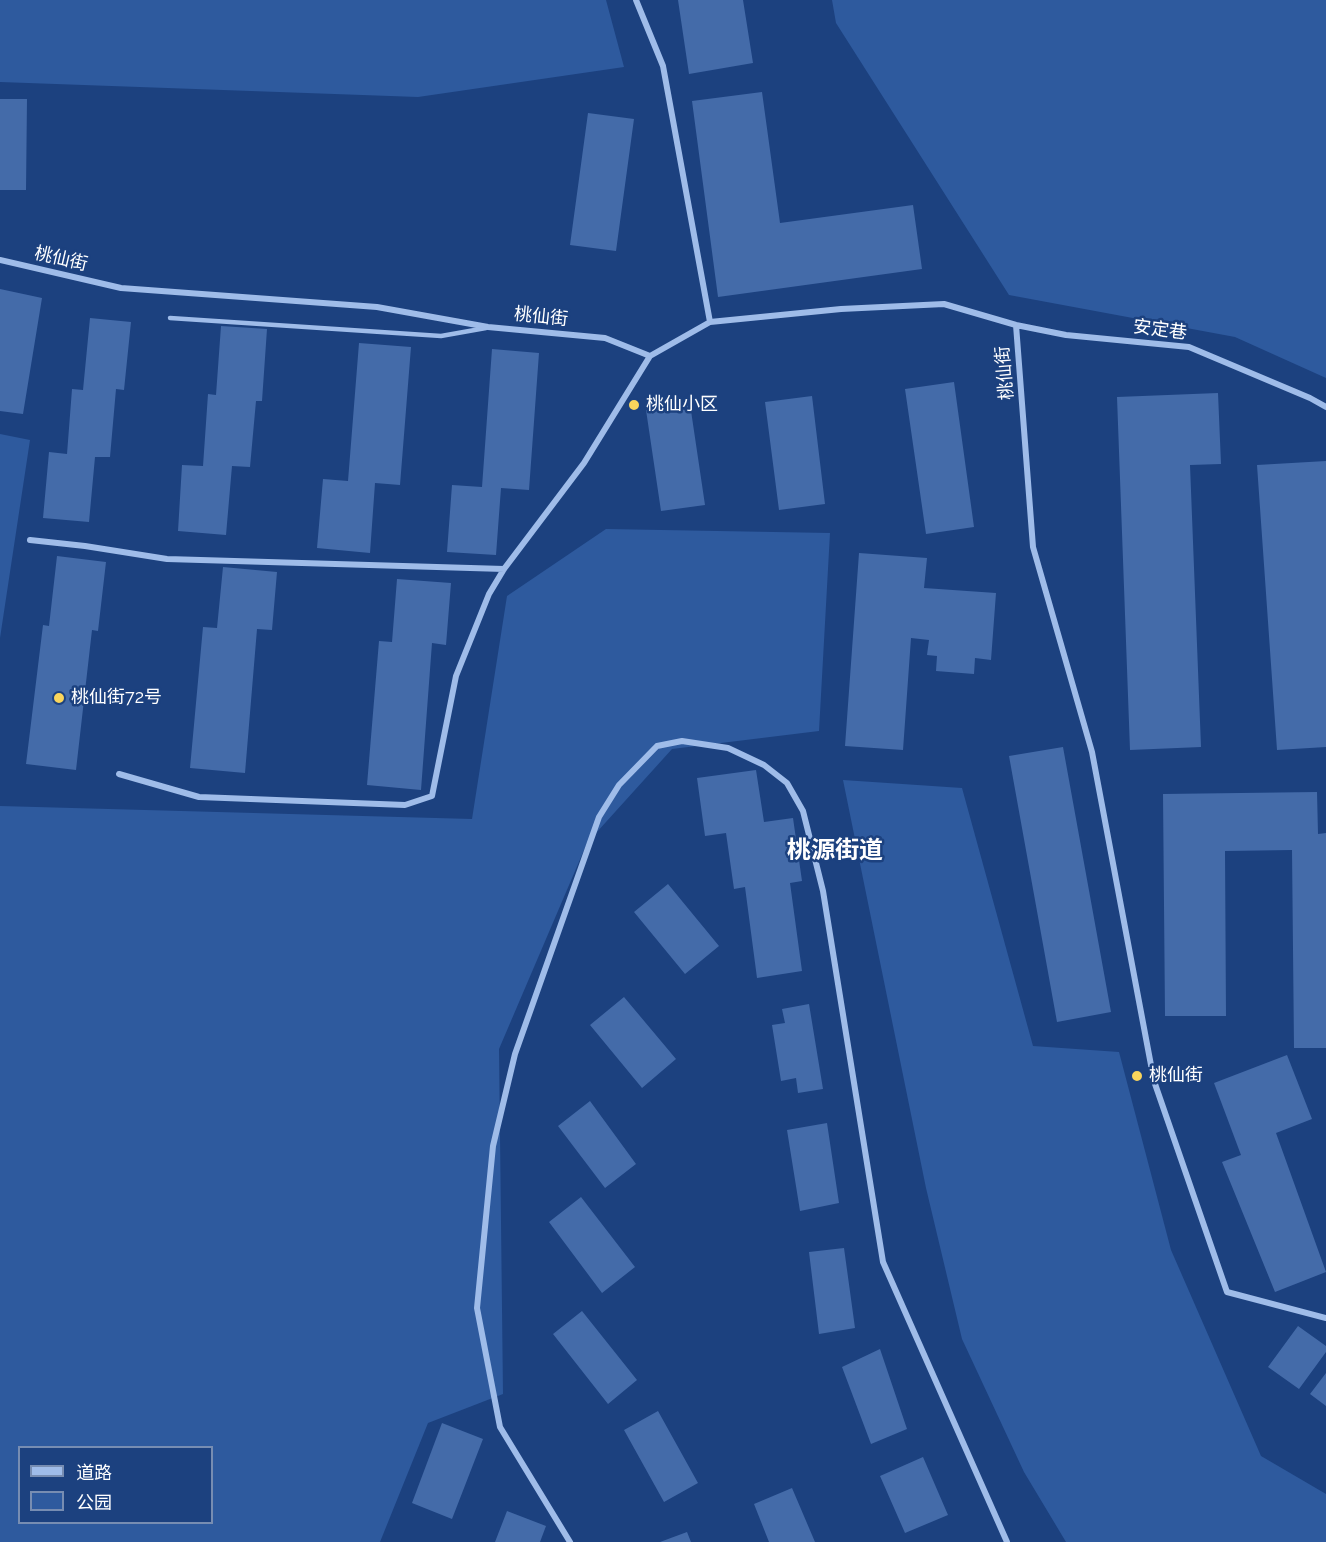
<!DOCTYPE html>
<html>
<head>
<meta charset="utf-8">
<style>
  body { margin:0 }
  #map { position:relative; width:1326px; height:1542px; overflow:hidden; background:#1c417f; font-family:Raleway,"Noto Sans SC",sans-serif }
  canvas { display:block }
  .legend { position:absolute; left:18px; top:1446px; width:195px; height:78px; box-sizing:border-box; background:#1c417f; border:2px solid #778db2; margin:0; padding:8px 10px; list-style:none; font-size:18px; color:#fff }
  .legend li { display:flex; align-items:center; gap:12px; height:30px }
  .legend b { width:30px; border:2px solid #778db2 }
</style>
</head>
<body>
<div id="map">
<canvas width="1326" height="1542"></canvas>
<ul class="legend">
<li><b style="height:8px;background:#9fbce9"></b>道路</li>
<li><b style="height:16px;background:#2e5a9e"></b>公园</li>
</ul>
</div>
<script>
const ctx = document.querySelector('canvas').getContext('2d');
ctx.lineJoin = 'round';
function fillPath(path, color) { ctx.fillStyle = color; ctx.fill(path, 'evenodd'); }
const poly = rows => new Path2D(rows.map(r => 'M' + r).join(''));
function trace(path, color, width, dash) { ctx.strokeStyle = color; ctx.lineWidth = width; ctx.lineCap = dash ? 'butt' : 'round'; ctx.setLineDash(dash || []); ctx.stroke(path); }
function label(font, color, halo, rows, align = 'center') {
  ctx.font = font + ' Raleway,"Noto Sans SC",sans-serif'; ctx.lineWidth = 5; ctx.setLineDash([]); ctx.textBaseline = 'middle'; ctx.strokeStyle = halo; ctx.fillStyle = color; for (const [text, x, y, turn = 0] of rows) {
    ctx.save(); ctx.translate(x, y); ctx.rotate((+turn || 0) * Math.PI / 180); ctx.textAlign = isNaN(turn) ? turn : align; if (halo) ctx.strokeText(text, 0, 0); ctx.fillText(text, 0, 0); ctx.restore();
  }
}
const green = poly([
  [0,0,606,0,624,67,418,97,0,82],
  [832,0,1326,0,1326,378,1235,337,1009,295,836,23],
  [0,434,30,440,0,638],
  [606,529,830,533,819,731,672,749,587,843,499,1049,503,1394,428,1423,380,1542,0,1542,0,806,472,819,507,596],
  [20,1448,212,1448,212,1522,20,1522],
  [843,780,962,788,1033,1046,1119,1052,1171,1250,1261,1456,1326,1494,1326,1542,1066,1542,1024,1472,962,1339,926,1188]
]);
const building = poly([
  [678,0,743,0,753,63,689,74],
  [762,92,780,223,913,205,922,269,718,297,692,101],
  [0,99,27,99,26,190,0,190],
  [588,113,634,119,616,251,570,245],
  [0,289,42,298,23,414,0,411],
  [90,318,131,322,124,390,116,389,110,457,95,457,89,522,43,518,49,452,67,454,72,389,83,390],
  [221,326,267,329,262,401,256,401,250,467,232,466,226,535,178,531,182,465,203,466,208,394,216,395],
  [359,343,411,347,400,485,375,483,370,553,317,548,323,479,348,481],
  [492,349,539,353,529,490,501,488,496,555,447,552,452,485,482,487],
  [954,382,974,527,926,534,905,389],
  [1218,393,1221,464,1190,465,1201,747,1130,750,1117,397],
  [812,396,825,504,779,510,765,402],
  [690,404,705,505,661,511,646,410],
  [1326,461,1326,747,1277,750,1257,465],
  [859,553,927,558,924,588,996,593,991,660,975,658,974,674,936,671,937,656,927,655,929,640,911,638,903,750,845,746],
  [57,556,106,562,98,631,92,630,76,770,26,764,43,625,49,626],
  [223,567,277,572,272,630,257,629,245,773,190,768,203,627,217,628],
  [397,579,451,583,446,645,432,643,421,790,367,785,379,641,392,642],
  [1063,747,1111,1012,1057,1022,1009,756],
  [756,770,764,822,793,818,802,881,790,883,802,971,757,978,745,887,734,889,726,833,705,836,697,778],
  [1317,792,1318,834,1326,833,1326,1048,1294,1048,1292,850,1225,851,1226,1016,1165,1016,1163,794],
  [668,884,719,946,685,974,634,912],
  [624,997,676,1059,642,1088,590,1025],
  [809,1004,823,1089,798,1093,796,1078,781,1081,772,1025,785,1023,782,1009],
  [1287,1055,1312,1119,1276,1133,1326,1272,1275,1292,1222,1162,1241,1155,1214,1083],
  [590,1101,636,1164,605,1188,558,1126],
  [827,1123,839,1203,800,1211,787,1130],
  [581,1197,635,1267,602,1293,549,1222],
  [844,1248,855,1328,819,1334,809,1252],
  [582,1311,637,1380,608,1404,553,1334],
  [1298,1326,1326,1346,1326,1352,1299,1389,1268,1367],
  [880,1349,907,1429,871,1444,842,1367],
  [1326,1373,1326,1406,1310,1394],
  [658,1411,698,1483,664,1502,624,1430],
  [442,1423,483,1439,452,1519,412,1503],
  [923,1457,948,1515,905,1533,880,1476],
  [792,1488,815,1542,769,1542,754,1504],
  [507,1511,546,1526,540,1542,495,1542],
  [687,1532,691,1542,660,1542]
]);
const lane = poly([
  [170,318,441,336,486,328]
]);
const street = poly([
  [636,0,663,66,710,322],
  [0,260,121,288,377,307,488,327,605,338,650,356],
  [1016,325,1033,547,1092,752,1154,1081,1227,1292,1326,1318],
  [30,540,85,546,167,559,504,569],
  [119,774,199,797,405,805,432,796,456,676,489,594,504,569,584,463,650,356,710,322,841,309,944,304,1016,325,1066,335,1189,347,1310,398,1326,407],
  [570,1542,500,1427,477,1308,493,1146,515,1054,599,817,619,785,657,746,682,741,728,748,764,765,787,783,803,811,823,891,883,1262,1007,1542]
]);
const markers = [
  [634,405,6,"#fad55c"],
  [59,698,6,"#fad55c"],
  [1137,1076,6,"#fad55c"]
];
const streetNames = [
  ["桃仙街",61,259,13],
  ["桃仙街",541,317,6],
  ["安定巷",1160,330,7],
  ["桃仙街",1005,373,-95]
];
const poiNames = [
  ["桃仙小区",646,405],
  ["桃仙街72号",71,698],
  ["桃仙街",1149,1076]
];
const districtNames = [
  ["桃源街道",835,851]
];
fillPath(green, '#2e5a9e');
fillPath(building, '#446ba9');
trace(lane, '#9fbce9', 4.5);
trace(street, '#9fbce9', 6);
for (const [x, y, r, color] of markers) { const dot = new Path2D(); dot.arc(x, y, r, 0, 2 * Math.PI); ctx.fillStyle = color; ctx.fill(dot); trace(dot, '#1c417f', 2); }
label('18px', '#fff', '#1c417f', streetNames);
label('18px', '#fff', '#1c417f', poiNames, 'left');
label('bold 24px', '#fff', '#1c417f', districtNames);
</script>
</body>
</html>
